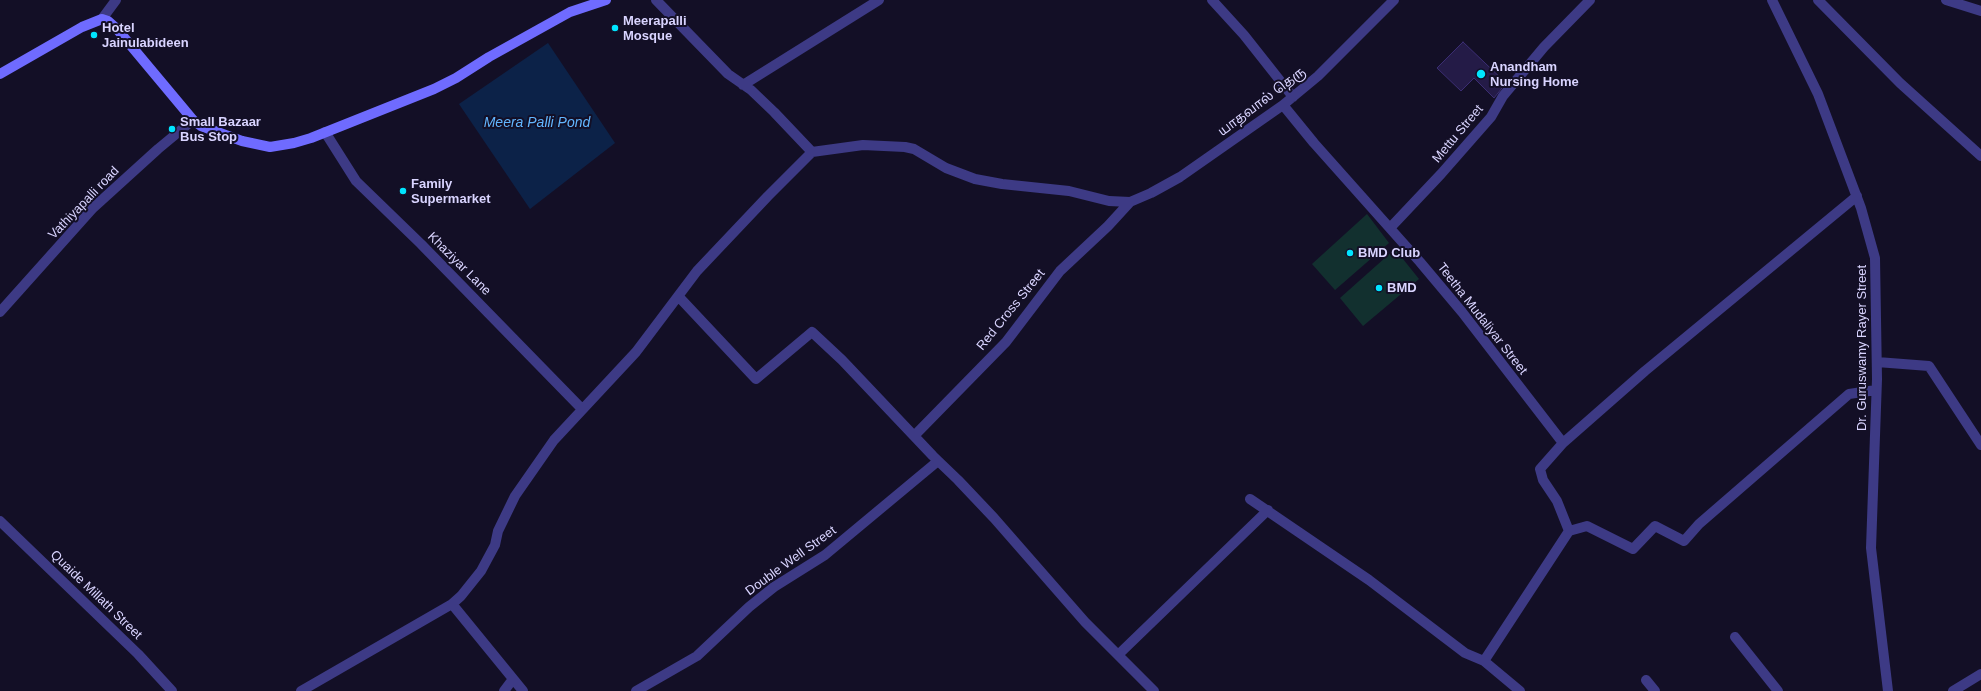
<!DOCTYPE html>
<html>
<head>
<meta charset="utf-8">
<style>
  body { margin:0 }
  canvas { display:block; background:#130f26 }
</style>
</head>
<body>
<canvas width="1981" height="691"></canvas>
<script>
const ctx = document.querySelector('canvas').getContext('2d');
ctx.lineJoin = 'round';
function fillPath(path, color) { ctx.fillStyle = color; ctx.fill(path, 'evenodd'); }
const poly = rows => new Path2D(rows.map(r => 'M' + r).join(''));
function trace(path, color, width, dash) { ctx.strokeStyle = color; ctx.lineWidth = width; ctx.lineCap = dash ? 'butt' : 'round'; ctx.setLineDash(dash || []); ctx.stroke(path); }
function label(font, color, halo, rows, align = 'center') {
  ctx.font = font + ' Helvetica,"Noto Sans Tamil",sans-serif'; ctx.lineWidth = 4; ctx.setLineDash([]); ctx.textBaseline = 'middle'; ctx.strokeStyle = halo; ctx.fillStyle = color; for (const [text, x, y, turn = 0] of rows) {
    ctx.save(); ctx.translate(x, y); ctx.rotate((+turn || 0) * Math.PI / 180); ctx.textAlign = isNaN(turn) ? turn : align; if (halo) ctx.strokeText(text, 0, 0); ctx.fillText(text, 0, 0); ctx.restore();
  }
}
const green = poly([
  [1367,214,1389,243,1335,290,1312,264],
  [1395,249,1419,279,1363,326,1340,298]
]);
const water = poly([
  [548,43,615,143,530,209,459,104]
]);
const building = poly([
  [1463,42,1506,83,1494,98,1474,78,1461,91,1437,68,1463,42]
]);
const street = poly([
  [656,0,728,74,751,90,774,112,812,152],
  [1212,0,1244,35,1293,97],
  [1772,0,1818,94,1861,208,1875,258,1877,379,1871,548,1888,691],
  [1818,0,1900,83,1981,156],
  [1946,0,1981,11],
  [102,19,116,0],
  [743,85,879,0],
  [1283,105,1314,143,1420,262,1462,312,1563,443],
  [325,132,356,181,421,244,582,409],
  [1857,196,1645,371,1563,443,1540,469,1543,480,1557,501,1569,531,1587,526,1633,549,1655,526,1684,541,1699,524,1849,394,1876,390],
  [1390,228,1441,174,1491,117,1503,96,1544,47,1590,0],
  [679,297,756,379,812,332,842,360,933,456,958,480,994,518,1085,622,1154,691],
  [0,312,93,208,158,149,193,120],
  [1877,362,1929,366,1981,445],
  [914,436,1006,342,1060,271,1108,226,1130,202,1151,193,1180,177,1283,105,1318,76,1394,0],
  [1250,499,1369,580,1465,653,1484,661,1520,691],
  [0,521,138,654,172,691],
  [452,604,523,691],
  [1735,637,1778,691],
  [1119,654,1268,510],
  [1484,661,1569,531],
  [1646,680,1655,691],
  [301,691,452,604,461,596,481,571,495,545,498,531,515,496,554,440,636,352,697,271,768,196,812,152,863,145,905,147,914,149,946,168,975,179,1002,184,1069,191,1109,201,1130,202],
  [504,691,513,679],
  [636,691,697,656,749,607,774,587,825,555,938,461],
  [1953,691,1981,674]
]);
const secondary = poly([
  [0,74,82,27,102,19,108,21,117,29,193,120,201,126,242,141,270,147,294,143,311,138,434,89,456,78,489,57,570,12,606,0]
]);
const markers = [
  [615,28,4,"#00e5ff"],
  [94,35,4,"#00e5ff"],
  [1481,74,5,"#00e5ff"],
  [172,129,4,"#00e5ff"],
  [403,191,4,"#00e5ff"],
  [1350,253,4,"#00e5ff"],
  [1379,288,4,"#00e5ff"]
];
const poiNames = [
  ["Meerapalli",623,21],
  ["Mosque",623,36],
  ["Hotel",102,28],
  ["Jainulabideen",102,43],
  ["Anandham",1490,67],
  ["Nursing Home",1490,82],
  ["Small Bazaar",180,122],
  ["Bus Stop",180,137],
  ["Family",411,184],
  ["Supermarket",411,199],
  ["BMD Club",1358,253],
  ["BMD",1387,288]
];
const streetNames = [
  ["யாதவால் தெரு",1262,102,-37],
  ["Mettu Street",1458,134,-50],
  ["Vathiyapalli road",84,203,-46],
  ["Khaziyar Lane",459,264,45],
  ["Red Cross Street",1011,310,-51],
  ["Teetha Mudaliyar Street",1482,319,52],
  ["Dr. Guruswamy Rayer Street",1862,348,-90],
  ["Double Well Street",791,561,-36],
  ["Quaide Millath Street",96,595,44]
];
const waterNames = [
  ["Meera Palli Pond",537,123]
];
fillPath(green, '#12302f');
fillPath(water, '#0c2248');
fillPath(building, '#241b47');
trace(building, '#3b2d73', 1);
trace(street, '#3d3a85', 10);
trace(secondary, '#6f6bff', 10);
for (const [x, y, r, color] of markers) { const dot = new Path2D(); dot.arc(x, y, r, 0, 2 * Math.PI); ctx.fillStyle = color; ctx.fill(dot); trace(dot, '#130f26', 1.5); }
label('bold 13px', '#d9d4ff', '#130f26', poiNames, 'left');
label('13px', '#d9d4ff', '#130f26', streetNames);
label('italic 14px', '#62b6ff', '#130f26', waterNames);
</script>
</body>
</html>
